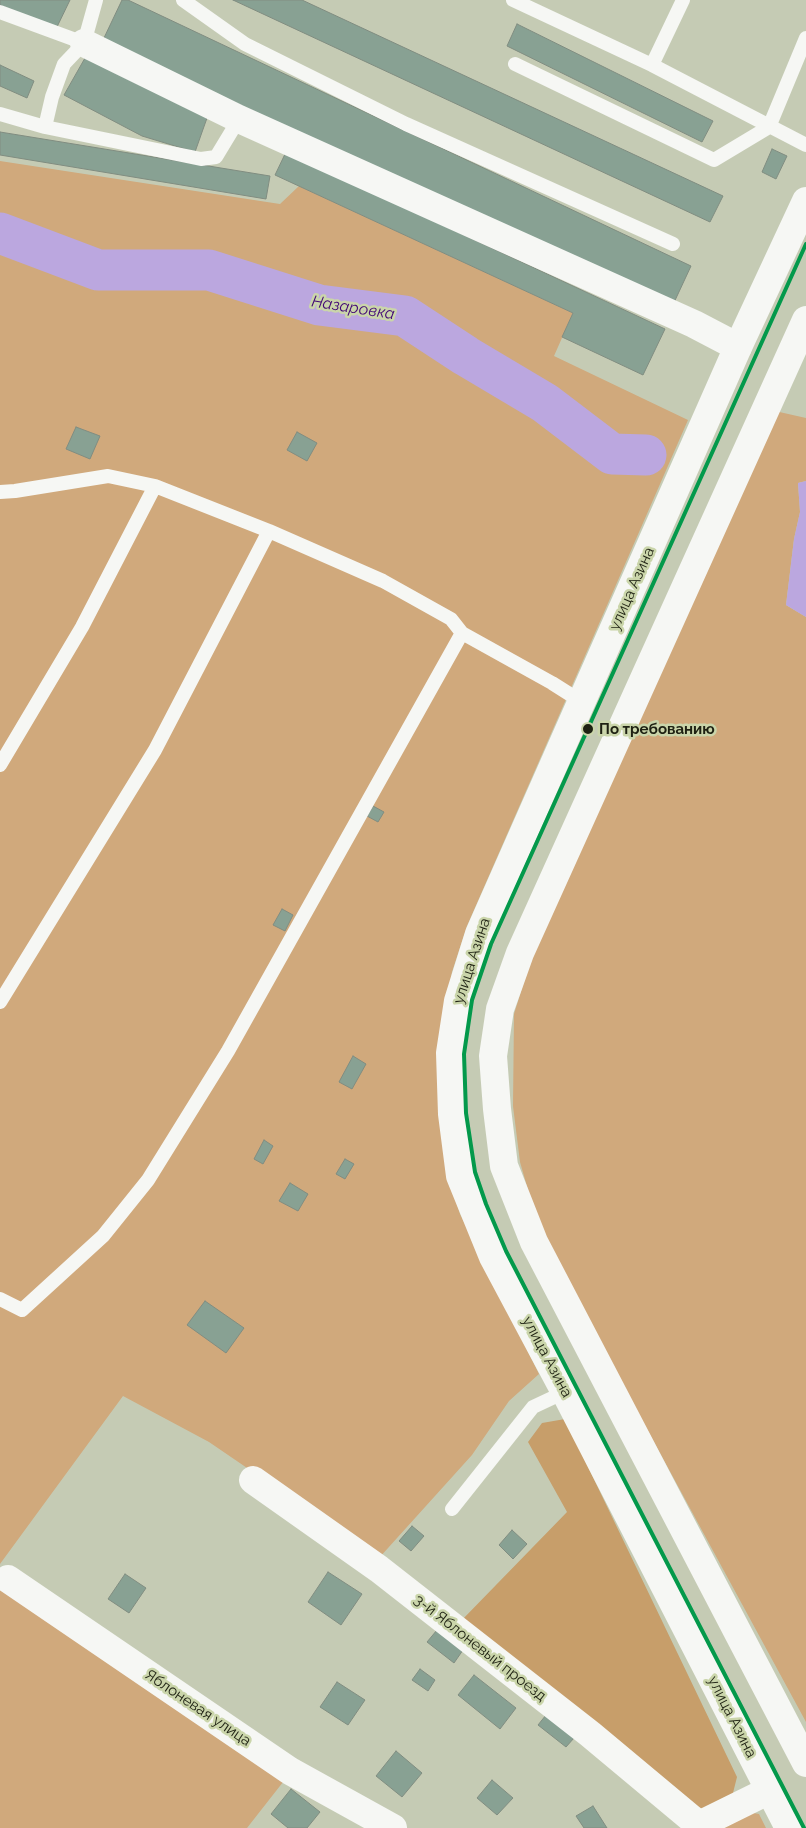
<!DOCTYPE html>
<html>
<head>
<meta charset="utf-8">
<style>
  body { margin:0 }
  canvas { display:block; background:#c5cbb4 }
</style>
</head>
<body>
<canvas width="806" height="1828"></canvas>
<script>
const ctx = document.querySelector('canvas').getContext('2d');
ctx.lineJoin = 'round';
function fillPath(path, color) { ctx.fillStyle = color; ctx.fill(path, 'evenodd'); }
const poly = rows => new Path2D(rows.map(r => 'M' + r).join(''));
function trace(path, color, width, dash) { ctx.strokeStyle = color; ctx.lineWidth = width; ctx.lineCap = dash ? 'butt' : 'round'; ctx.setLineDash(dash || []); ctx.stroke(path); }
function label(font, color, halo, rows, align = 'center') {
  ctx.font = font + ' Raleway,sans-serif'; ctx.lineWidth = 5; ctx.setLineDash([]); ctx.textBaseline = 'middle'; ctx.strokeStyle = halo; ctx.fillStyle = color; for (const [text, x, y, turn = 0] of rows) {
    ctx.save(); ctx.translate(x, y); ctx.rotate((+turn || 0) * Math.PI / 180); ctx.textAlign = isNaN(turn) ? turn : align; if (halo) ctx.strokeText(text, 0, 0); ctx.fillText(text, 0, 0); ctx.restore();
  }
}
const green = poly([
  [0,161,280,204,299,186,573,313,554,356,688,420,467,926,452,972,443,1024,446,1170,460,1214,539,1374,509,1401,472,1455,379,1558,209,1442,123,1396,0,1564],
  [775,411,806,418,806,481,798,483,800,512,794,539,786,605,806,617,806,1722,540,1232,520,1162,513,1106,514,1014,534,950],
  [0,1590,287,1777,247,1828,0,1828],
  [748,1812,759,1814,766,1828,719,1828]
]);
const forest = poly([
  [565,1419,737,1777,732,1797,714,1810,695,1807,460,1622,567,1512,528,1442,542,1423]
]);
const water = poly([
  [806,481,806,617,786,605,794,539,800,512,798,483]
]);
const river = poly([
  [0,233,98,270,209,270,319,305,405,316,466,356,545,403,612,454,646,455]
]);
const building = poly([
  [0,0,70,0,55,31,0,5,0,0],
  [122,0,128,0,691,266,671,309,103,40,122,0],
  [233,0,302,0,723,196,710,222,233,0],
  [517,24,713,121,702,142,507,46,517,24],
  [85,58,207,118,195,152,142,136,64,95,85,58],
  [0,65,34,81,27,98,0,86,0,65],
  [0,132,270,176,266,199,0,155,0,132],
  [772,149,787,156,776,179,762,172,772,149],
  [286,152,665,329,643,375,562,337,573,313,275,175,286,152],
  [76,427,100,436,90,459,66,449,76,427],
  [297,432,317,443,307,461,287,450,297,432],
  [373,806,384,812,378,822,367,816,373,806],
  [282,909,293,915,285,931,273,925,282,909],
  [353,1056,366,1064,352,1089,339,1082,353,1056],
  [264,1140,273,1146,263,1164,254,1159,264,1140],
  [345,1159,354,1164,345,1179,336,1174,345,1159],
  [290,1183,308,1194,298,1211,279,1201,290,1183],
  [205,1301,244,1328,226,1353,187,1325,205,1301],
  [412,1526,424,1536,411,1551,399,1541,412,1526],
  [512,1530,527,1544,513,1559,499,1545,512,1530],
  [328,1572,362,1594,341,1625,308,1602,328,1572],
  [125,1574,146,1588,129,1613,108,1599,125,1574],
  [437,1630,463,1650,454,1663,427,1642,437,1630],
  [420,1669,435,1680,428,1691,412,1680,420,1669],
  [474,1675,516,1708,500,1729,458,1695,474,1675],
  [337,1682,365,1700,348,1725,320,1707,337,1682],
  [546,1715,574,1738,566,1747,538,1725,546,1715],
  [396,1751,422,1773,402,1797,376,1776,396,1751],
  [492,1780,513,1798,497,1815,477,1798,492,1780],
  [291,1789,320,1812,307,1828,288,1828,271,1814,291,1789],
  [593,1806,607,1828,584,1828,576,1816,593,1806]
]);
const service = poly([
  [183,0,245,44,406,124,673,244],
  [513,0,652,65,806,145],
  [0,12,84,43],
  [515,64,714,160,769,127,806,38],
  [652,65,683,0],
  [0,114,45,127,201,159,216,157,239,119],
  [45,127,52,97,64,64,84,43,96,0],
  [0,492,15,491,108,476,155,486,269,531,383,581,451,619,462,633,552,683,582,702],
  [0,765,82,627,155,486],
  [0,1002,155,750,269,531],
  [0,1299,22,1310,103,1236,148,1180,228,1051,462,633],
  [452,1509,533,1407,565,1392]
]);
const minor = poly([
  [84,43,239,119,694,324,738,347],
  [253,1480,379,1569,590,1734,699,1825],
  [8,1579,290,1771,393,1828],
  [699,1828,699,1825,770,1790]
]);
const tertiary = poly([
  [806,320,520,953,500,1009,493,1056,497,1109,504,1166,534,1242,806,1763],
  [789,1828,565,1392,493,1257,460,1176,452,1114,450,1053,458,1001,479,934,738,347,806,201]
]);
const tram1 = poly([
  [804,1828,506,1251,486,1204,475,1172,466,1113,464,1054,472,1000,491,944,806,244]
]);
const markers = [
  [588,729,6,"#1e2112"]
];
const streetNames = [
  ["улица Азина",632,589,-66],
  ["улица Азина",472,961,-72],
  ["улица Азина",547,1357,62],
  ["3-й Яблоневый проезд",480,1648,38],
  ["Яблоневая улица",198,1708,34],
  ["улица Азина",732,1717,63]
];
const stopNames = [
  ["По требованию",599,729]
];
const waterNames = [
  ["Назаровка",353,308,9]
];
fillPath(green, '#d0a97c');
fillPath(forest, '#c79e6a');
fillPath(water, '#bba7df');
trace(river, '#bba7df', 41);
fillPath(building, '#88a193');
trace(building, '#818d81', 1);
trace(service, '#f6f7f4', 14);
trace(minor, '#f6f7f4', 28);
trace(tertiary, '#f6f7f4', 28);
trace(tram1, '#03994b', 4);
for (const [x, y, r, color] of markers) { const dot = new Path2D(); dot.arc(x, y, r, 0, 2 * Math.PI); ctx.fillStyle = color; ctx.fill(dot); trace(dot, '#cad5aa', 2); }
label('15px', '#1e2112', '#cad5aa', streetNames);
label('bold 15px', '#1e2112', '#cad5aa', stopNames, 'left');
label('italic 16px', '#410676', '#cad5aa', waterNames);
</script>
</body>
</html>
